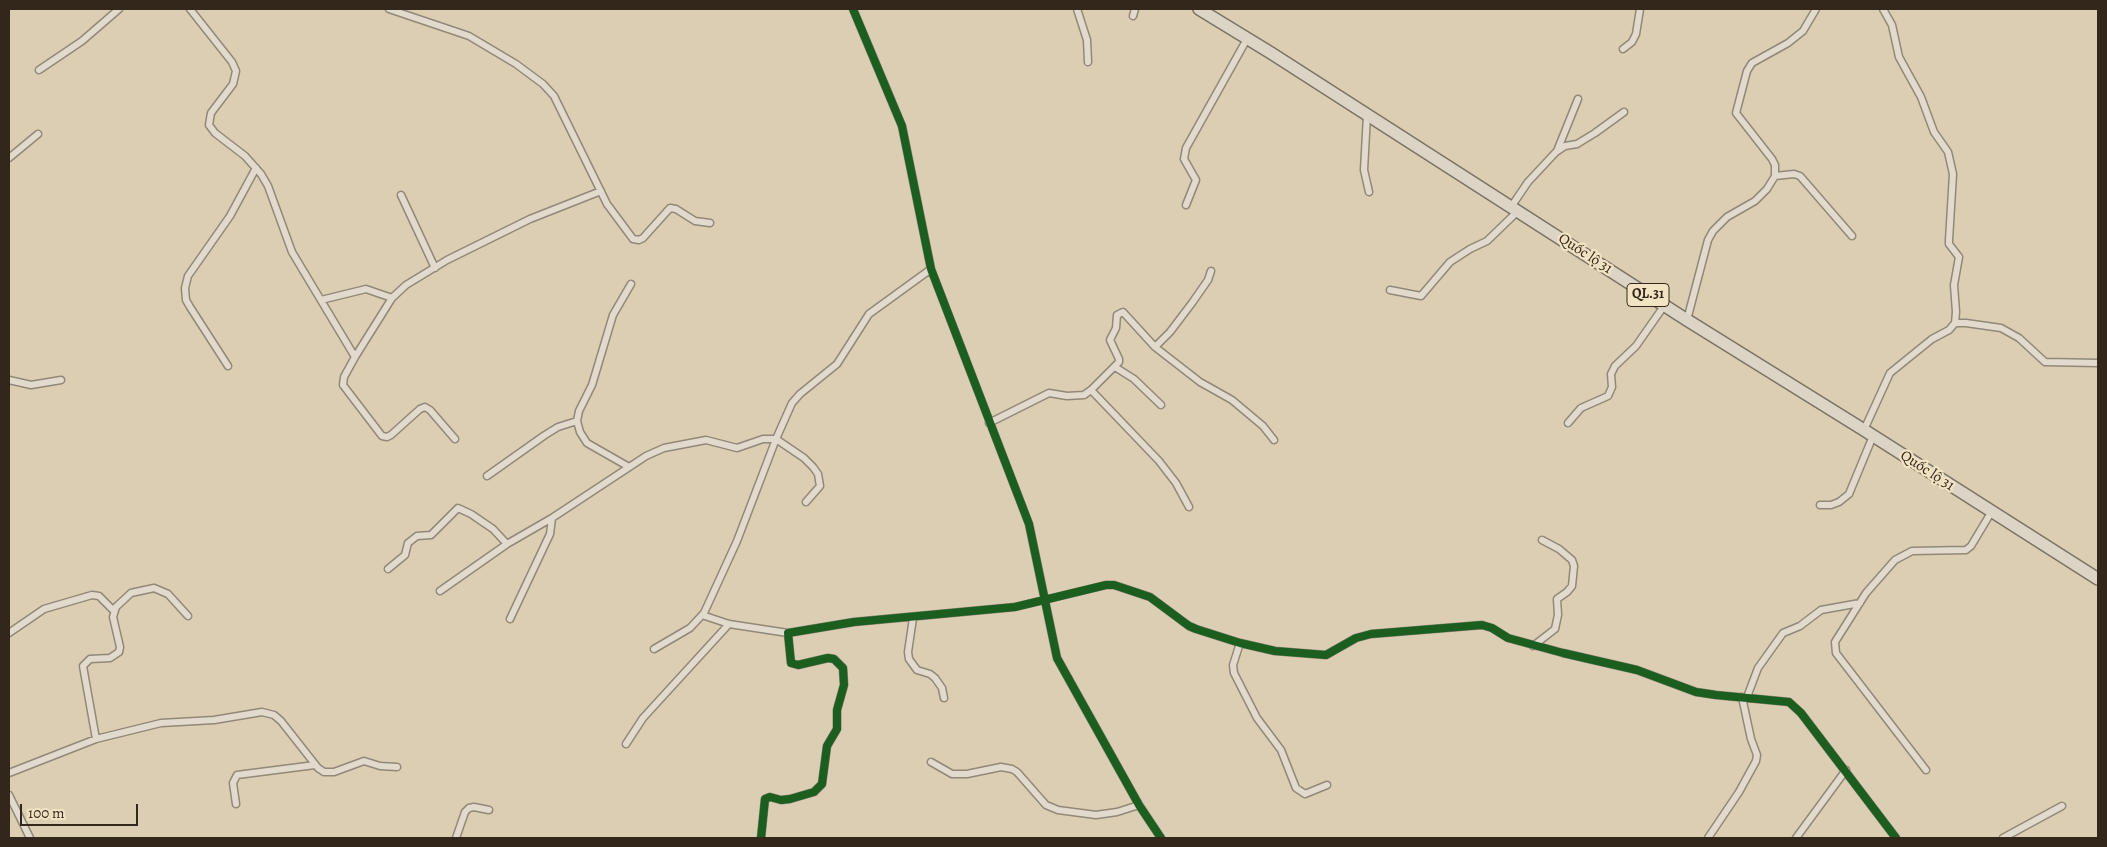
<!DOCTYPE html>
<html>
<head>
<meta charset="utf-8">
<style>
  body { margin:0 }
  #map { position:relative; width:2107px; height:847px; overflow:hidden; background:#dbceb3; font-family:Alegreya,serif }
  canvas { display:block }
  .frame { position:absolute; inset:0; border:10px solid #32271a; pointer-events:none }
  .scale { position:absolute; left:20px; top:804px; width:118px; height:22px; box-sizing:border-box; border:2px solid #32271a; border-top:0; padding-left:6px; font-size:15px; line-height:18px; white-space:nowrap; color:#32271a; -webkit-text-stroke:4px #f2e3c3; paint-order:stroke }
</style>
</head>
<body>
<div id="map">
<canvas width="2107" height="847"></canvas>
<div class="frame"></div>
<div class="scale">100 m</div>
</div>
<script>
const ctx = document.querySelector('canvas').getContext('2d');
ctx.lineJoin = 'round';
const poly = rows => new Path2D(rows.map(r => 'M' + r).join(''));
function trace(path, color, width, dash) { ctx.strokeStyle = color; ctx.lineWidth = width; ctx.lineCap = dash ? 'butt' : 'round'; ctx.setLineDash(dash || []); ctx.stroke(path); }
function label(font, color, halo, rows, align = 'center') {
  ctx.font = font + ' Alegreya,serif'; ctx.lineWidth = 4.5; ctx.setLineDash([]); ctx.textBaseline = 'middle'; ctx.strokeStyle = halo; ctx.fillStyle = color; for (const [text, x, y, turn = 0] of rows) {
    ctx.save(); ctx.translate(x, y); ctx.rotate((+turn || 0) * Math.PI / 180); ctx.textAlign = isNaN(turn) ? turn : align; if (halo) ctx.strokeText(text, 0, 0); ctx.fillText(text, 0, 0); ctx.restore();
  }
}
const street = poly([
  [190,9,232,62,236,71,233,84,211,113,209,125,215,133,245,156,261,174,268,186,292,252,355,357],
  [389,9,469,36,516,64,543,84,554,96,607,204,633,239,639,240,643,238,670,208,676,209,695,221,710,223],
  [853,9,902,126,931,269,1029,524,1057,658,1139,805,1161,838],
  [1077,9,1087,40,1088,62],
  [1133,16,1135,9],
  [1623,49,1632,42,1636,34,1640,9],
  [39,70,82,41,119,9],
  [1367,115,1364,170,1369,192],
  [1557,151,1578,99],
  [9,158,38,134],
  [1775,176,1794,174,1800,176,1852,236],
  [401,195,435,268],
  [1186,205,1196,180,1184,159,1186,148,1247,39],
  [1511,207,1528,182,1556,152,1565,146,1577,144,1595,133,1624,112],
  [1390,290,1421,296,1450,262,1470,249,1487,241,1518,211],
  [321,300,366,289,392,298],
  [1687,320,1708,240,1713,231,1727,217,1755,201,1767,189,1775,176,1775,165,1772,159,1736,113,1747,71,1752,63,1788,43,1803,31,1816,9],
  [1955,323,1966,323,2001,328,2019,338,2045,362,2098,363],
  [1155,347,1170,332,1192,303,1208,280,1211,271],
  [228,366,190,307,186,300,185,288,188,276,230,216,256,168],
  [1115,367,1134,379,1161,405],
  [9,380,31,385,61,380],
  [1091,390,1159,461,1176,483,1189,507],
  [989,423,1049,393,1067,396,1084,395,1091,390,1119,362,1119,359,1110,340,1116,328,1117,315,1123,312,1155,347,1200,382,1232,400,1263,426,1274,440],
  [1568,423,1581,408,1608,396,1612,387,1611,374,1615,366,1636,346,1664,306],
  [1864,430,1890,373,1932,339,1949,330,1955,323,1956,312,1954,285,1959,257,1949,244,1949,240,1953,174,1948,152,1934,132,1921,97,1899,57,1892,25,1883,9],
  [455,439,430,410,425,407,420,409,391,435,387,437,382,436,343,385,344,377,355,357,392,298,406,285,447,260,530,219,601,191],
  [629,467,587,443,580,432,577,421,579,411,592,385,613,315,631,284],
  [487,476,545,435,558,427,577,421],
  [1820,505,1831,505,1839,502,1849,494,1873,436],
  [388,569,405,555,408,543,417,536,431,535,458,508,471,514,493,529,507,544],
  [440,591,507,544,552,518,646,456,664,448,706,440,737,448,763,439,776,439,804,458,813,467,818,474,820,486,806,502],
  [702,615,729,624,788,633],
  [913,618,908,652,909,659,917,670,930,674,935,678,942,688,944,698],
  [510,619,550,534,552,518],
  [9,633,44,609,92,595,99,596,114,611],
  [1240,643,1233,665,1234,673,1257,718,1281,750,1296,788,1305,794,1327,785],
  [1533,646,1555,629,1558,615,1557,599,1567,592,1572,586,1574,566,1572,560,1559,549,1542,540],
  [654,649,690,628,704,613,737,541,776,439,792,403,800,394,837,364,869,314,931,269],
  [1747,697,1758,668,1783,633,1800,626,1821,610,1860,603],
  [96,739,83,666,90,659,110,658,119,652,120,647,113,617,116,607,131,593,154,588,168,594,188,616],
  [626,744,643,718,729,624],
  [931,762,952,774,967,774,1001,767,1012,769,1017,772,1046,805,1058,810,1096,815,1117,812,1139,805],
  [1926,770,1836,653,1835,642,1866,593,1895,560,1912,551,1966,550,1971,546,1992,511],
  [9,773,96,739,161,723,214,720,262,712,274,715,281,721,318,768,324,772,334,772,364,761,380,766,397,767],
  [9,795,30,838],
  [236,804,233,783,237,775,315,765],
  [456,838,465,812,469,808,474,807,489,810],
  [761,838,765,799,770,797,781,800,790,799,814,792,822,784,827,746,837,729,837,710,844,685,843,668,834,659,828,658,798,665,791,663,788,633,854,622,1015,607,1106,585,1114,585,1150,597,1189,626,1196,629,1240,643,1275,651,1326,655,1356,638,1371,634,1482,625,1492,628,1508,638,1563,653,1637,670,1696,692,1716,695,1789,702,1801,713,1896,838],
  [1708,838,1739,792,1756,761,1757,755,1751,739,1742,697],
  [1796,838,1846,770],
  [2003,838,2062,806]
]);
const highway = poly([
  [1199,9,1271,53,1687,320,1864,430,2098,579]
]);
const cycleway = poly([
  [853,9,902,126,931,269,1029,524,1057,658,1139,805,1161,838],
  [761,838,765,799,770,797,781,800,790,799,814,792,822,784,827,746,837,729,837,710,844,685,843,668,834,659,828,658,798,665,791,663,788,633,854,622,1015,607,1106,585,1114,585,1150,597,1189,626,1196,629,1240,643,1275,651,1326,655,1356,638,1371,634,1482,625,1492,628,1508,638,1563,653,1637,670,1696,692,1716,695,1789,702,1801,713,1896,838]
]);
const shields = [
  [1648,295,42]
];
const shieldNames = [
  ["QL.31",1648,295]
];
const streetNames = [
  ["Quốc lộ 31",1585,254,33],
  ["Quốc lộ 31",1927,471,33]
];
trace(street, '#918878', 9);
trace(highway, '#7a7263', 14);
trace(street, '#e2dbcd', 6);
trace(highway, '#dcd5c6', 11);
trace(cycleway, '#1b5e20', 8);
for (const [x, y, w] of shields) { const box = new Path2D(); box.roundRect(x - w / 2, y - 11.5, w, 23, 4); ctx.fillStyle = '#f2e3c3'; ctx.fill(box); trace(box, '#32271a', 1); }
label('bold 14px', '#32271a', null, shieldNames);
label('15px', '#32271a', '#f2e3c3', streetNames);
</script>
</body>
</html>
